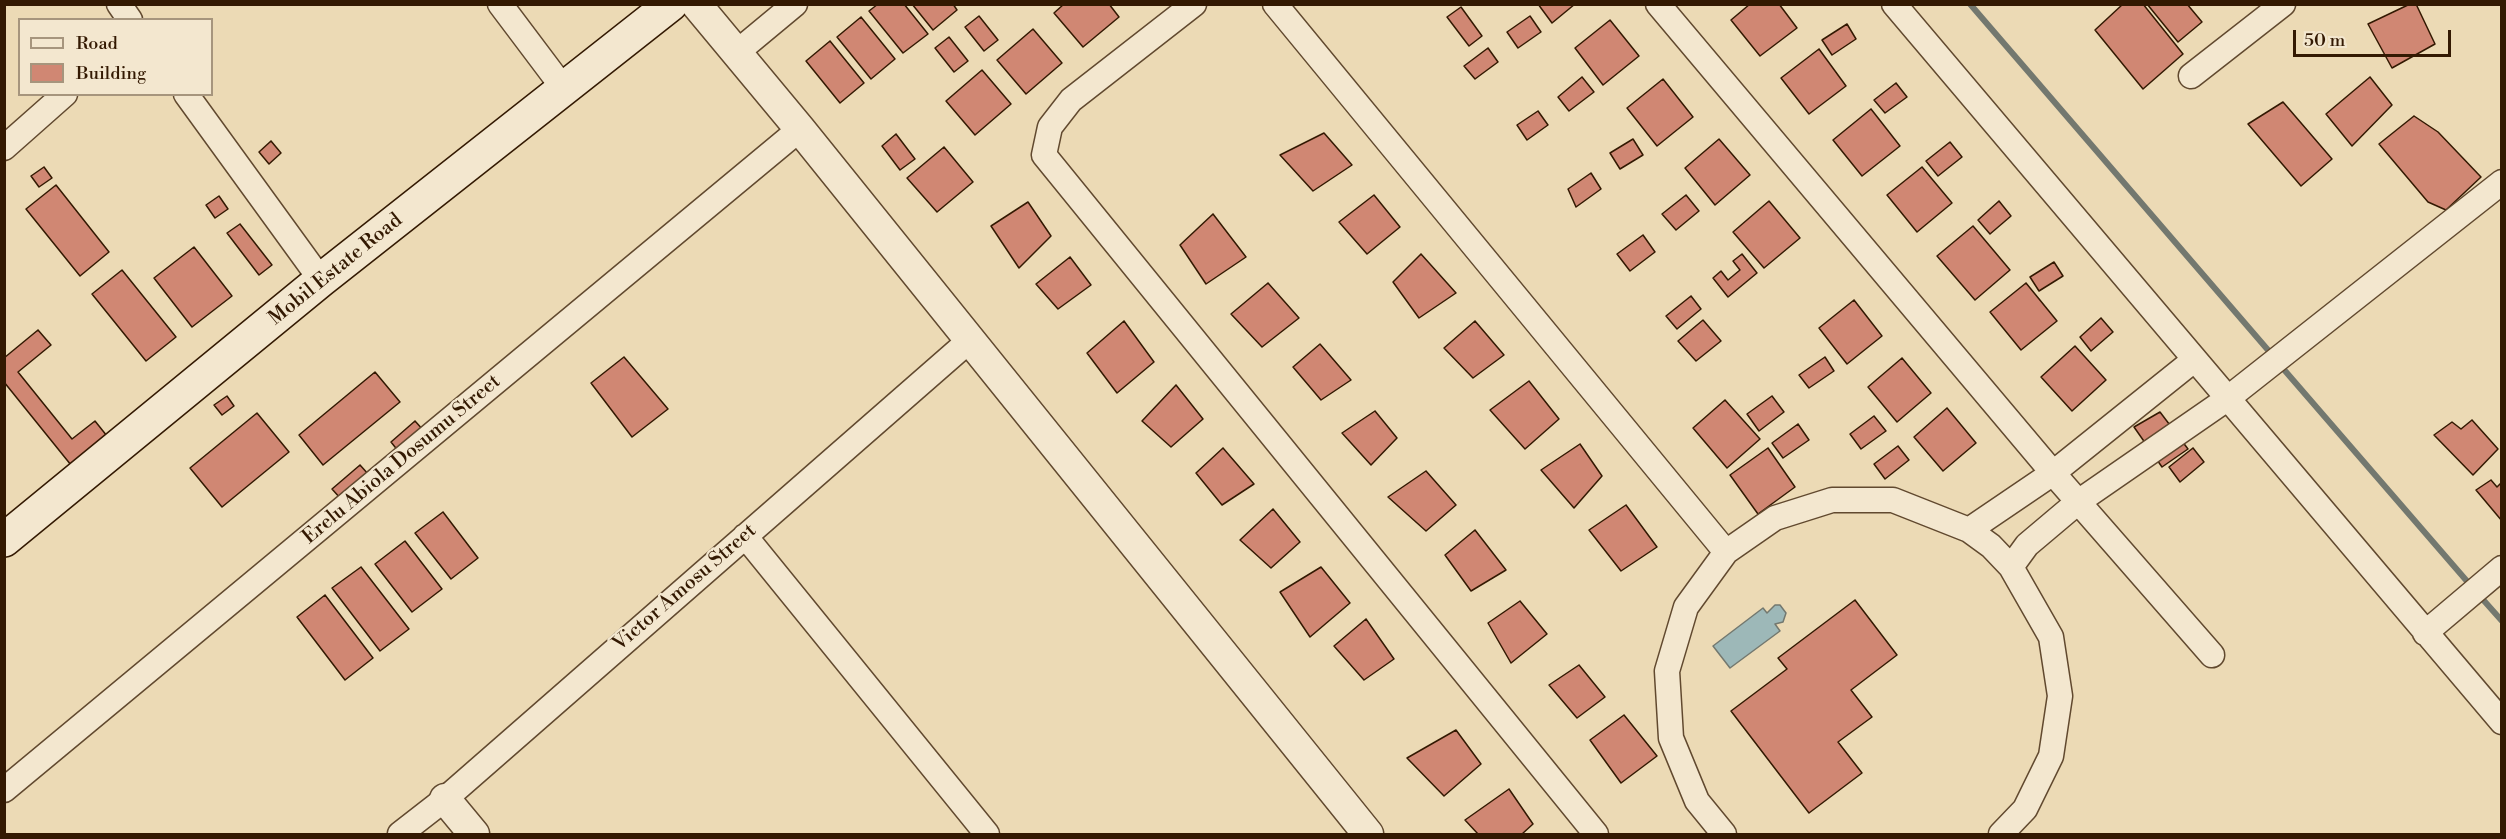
<!DOCTYPE html>
<html>
<head>
<meta charset="utf-8">
<style>
  body { margin:0 }
  #map { position:relative; width:2506px; height:839px; overflow:hidden; background:#ecdab5; font-family:"Libre Bodoni",serif }
  canvas { display:block }
  .frame { position:absolute; inset:0; border:6px solid #331902; pointer-events:none }
  .legend { position:absolute; left:18px; top:18px; width:195px; height:78px; box-sizing:border-box; background:#f3e7cf; border:2px solid #a6957d; margin:0; padding:8px 10px; list-style:none; font-size:18px; color:#331902 }
  .legend li { display:flex; align-items:center; gap:12px; height:30px }
  .legend b { width:30px; border:2px solid #a6957d }
  .scale { position:absolute; left:2293px; top:30px; width:158px; height:27px; box-sizing:border-box; border:3px solid #331902; border-top:0; padding-left:8px; font-size:18px; line-height:21px; white-space:nowrap; color:#331902; -webkit-text-stroke:4px #f3e7cf; paint-order:stroke }
</style>
</head>
<body>
<div id="map">
<canvas width="2506" height="839"></canvas>
<div class="frame"></div>
<ul class="legend">
<li><b style="height:8px;background:#f3e7cf"></b>Road</li>
<li><b style="height:16px;background:#d08773"></b>Building</li>
</ul>
<div class="scale">50 m</div>
</div>
<script>
const ctx = document.querySelector('canvas').getContext('2d');
ctx.lineJoin = 'round';
function fillPath(path, color) { ctx.fillStyle = color; ctx.fill(path, 'evenodd'); }
const poly = rows => new Path2D(rows.map(r => 'M' + r).join(''));
function trace(path, color, width, dash) { ctx.strokeStyle = color; ctx.lineWidth = width; ctx.lineCap = dash ? 'butt' : 'round'; ctx.setLineDash(dash || []); ctx.stroke(path); }
function label(font, color, halo, rows, align = 'center') {
  ctx.font = font + ' "Libre Bodoni",serif'; ctx.lineWidth = 4.5; ctx.setLineDash([]); ctx.textBaseline = 'middle'; ctx.strokeStyle = halo; ctx.fillStyle = color; for (const [text, x, y, turn = 0] of rows) {
    ctx.save(); ctx.translate(x, y); ctx.rotate((+turn || 0) * Math.PI / 180); ctx.textAlign = isNaN(turn) ? turn : align; if (halo) ctx.strokeText(text, 0, 0); ctx.fillText(text, 0, 0); ctx.restore();
  }
}
const water = poly([
  [1775,605,1780,605,1786,613,1783,622,1775,624,1780,631,1730,668,1713,646,1763,608,1767,613,1775,605]
]);
const stream = poly([
  [1970,4,2274,357],
  [2280,365,2472,587],
  [2478,594,2502,621]
]);
const building = poly([
  [878,4,904,4,928,34,903,53,869,11,878,4],
  [912,4,953,4,957,10,933,30,912,4],
  [1064,4,1109,4,1119,17,1083,47,1054,13,1064,4],
  [1538,4,1575,4,1552,23,1538,4],
  [1750,4,1779,4,1797,28,1760,56,1731,20,1750,4],
  [2123,4,2143,4,2183,54,2143,89,2095,30,2123,4],
  [2147,4,2187,4,2202,22,2178,42,2147,4],
  [2410,4,2416,4,2435,44,2392,68,2368,24,2410,4],
  [1461,7,1482,36,1469,46,1447,17,1461,7],
  [979,16,998,40,984,51,965,27,979,16],
  [1530,16,1541,32,1518,48,1507,32,1530,16],
  [861,17,895,59,871,79,837,37,861,17],
  [1610,20,1639,56,1603,85,1575,48,1610,20],
  [1847,24,1856,39,1832,55,1822,40,1847,24],
  [1033,29,1062,63,1026,94,997,60,1033,29],
  [949,37,968,61,954,72,935,48,949,37],
  [830,41,864,83,840,103,806,61,830,41],
  [1488,48,1498,62,1475,79,1464,66,1488,48],
  [1819,49,1846,86,1809,114,1781,78,1819,49],
  [982,70,1011,104,975,135,946,101,982,70],
  [1582,77,1594,92,1569,111,1558,97,1582,77],
  [2370,77,2392,105,2352,146,2326,114,2370,77],
  [1663,79,1693,117,1657,146,1627,108,1663,79],
  [1896,83,1907,97,1885,113,1874,100,1896,83],
  [2283,102,2332,159,2301,186,2248,124,2283,102],
  [1871,109,1900,146,1862,176,1833,140,1871,109],
  [1538,111,1548,125,1527,140,1517,125,1538,111],
  [2414,116,2438,132,2481,177,2446,210,2428,202,2379,144,2414,116],
  [1324,133,1352,165,1313,191,1280,155,1324,133],
  [896,134,915,159,900,170,882,146,896,134],
  [1633,139,1643,155,1620,169,1610,153,1633,139],
  [1719,139,1750,175,1715,205,1685,168,1719,139],
  [271,141,281,153,269,164,259,152,271,141],
  [1950,142,1962,157,1938,176,1926,161,1950,142],
  [944,147,973,182,937,212,907,178,944,147],
  [44,167,52,178,39,187,31,176,44,167],
  [1922,167,1952,203,1917,232,1887,195,1922,167],
  [1591,173,1601,189,1576,207,1568,189,1591,173],
  [56,185,109,252,80,276,26,209,56,185],
  [1374,195,1400,227,1367,254,1339,222,1374,195],
  [1686,195,1699,211,1676,230,1662,214,1686,195],
  [219,196,228,209,215,218,206,205,219,196],
  [1769,201,1800,238,1764,268,1733,232,1769,201],
  [1999,201,2011,216,1990,234,1978,220,1999,201],
  [1028,202,1051,236,1019,268,991,226,1028,202],
  [1213,214,1246,257,1206,284,1180,245,1213,214],
  [240,224,272,265,259,275,227,233,240,224],
  [1973,226,2010,270,1975,300,1937,256,1973,226],
  [1643,235,1655,252,1630,271,1617,254,1643,235],
  [194,247,232,296,192,327,154,278,194,247],
  [1421,254,1456,293,1419,318,1393,282,1421,254],
  [1742,254,1757,273,1728,297,1713,278,1721,271,1728,280,1740,270,1733,261,1742,254],
  [1070,257,1091,285,1058,309,1036,284,1070,257],
  [2054,262,2063,276,2039,291,2030,277,2054,262],
  [122,270,176,337,146,361,92,294,122,270],
  [1268,283,1299,318,1262,347,1231,314,1268,283],
  [2026,283,2057,321,2021,350,1990,312,2026,283],
  [1691,296,1701,309,1677,329,1666,316,1691,296],
  [1854,300,1882,336,1847,364,1819,328,1854,300],
  [2101,318,2113,332,2091,351,2080,337,2101,318],
  [1703,320,1721,341,1696,361,1678,341,1703,320],
  [1124,321,1154,362,1117,393,1087,353,1124,321],
  [1475,321,1504,355,1473,378,1444,348,1475,321],
  [38,330,51,345,18,372,72,439,95,421,107,436,71,465,4,382,4,358,38,330],
  [1320,344,1351,380,1321,400,1293,367,1320,344],
  [2075,346,2106,380,2072,411,2041,377,2075,346],
  [624,357,668,409,632,437,591,383,624,357],
  [1825,357,1834,371,1809,388,1799,375,1825,357],
  [1902,358,1931,393,1897,422,1868,387,1902,358],
  [375,372,400,402,323,465,299,435,375,372],
  [1529,381,1559,419,1525,449,1490,410,1529,381],
  [1176,385,1203,419,1171,447,1142,421,1176,385],
  [227,396,234,406,222,415,214,405,227,396],
  [1772,396,1784,412,1759,431,1747,414,1772,396],
  [1725,400,1760,439,1727,468,1693,428,1725,400],
  [1947,408,1976,443,1943,471,1914,437,1947,408],
  [1375,411,1397,438,1371,465,1342,433,1375,411],
  [2160,412,2188,449,2162,467,2134,427,2160,412],
  [257,413,289,452,222,507,190,468,257,413],
  [1874,416,1886,431,1861,449,1850,434,1874,416],
  [2472,420,2498,449,2473,475,2434,435,2452,422,2461,429,2472,420],
  [415,421,424,431,399,452,391,442,415,421],
  [1798,424,1809,440,1783,458,1772,443,1798,424],
  [1580,444,1602,476,1574,508,1541,470,1580,444],
  [1898,446,1909,460,1885,479,1874,464,1898,446],
  [1223,448,1254,484,1222,505,1196,473,1223,448],
  [1768,448,1795,487,1758,514,1730,475,1768,448],
  [2193,448,2204,462,2180,482,2169,467,2193,448],
  [360,465,369,475,341,499,332,489,360,465],
  [1426,471,1456,505,1426,531,1388,497,1426,471],
  [2491,480,2497,487,2502,482,2502,521,2476,490,2491,480],
  [1626,505,1657,547,1621,571,1589,530,1626,505],
  [1273,509,1300,542,1271,568,1240,540,1273,509],
  [443,512,478,558,451,579,415,533,443,512],
  [1475,530,1506,570,1471,591,1445,555,1475,530],
  [405,541,442,589,412,612,375,564,405,541],
  [361,567,409,629,380,651,332,588,361,567],
  [1321,567,1350,603,1310,637,1280,592,1321,567],
  [325,595,373,658,345,680,297,617,325,595],
  [1855,600,1897,655,1851,690,1872,717,1838,742,1862,773,1809,813,1731,711,1787,669,1778,658,1855,600],
  [1520,601,1547,634,1511,663,1488,623,1520,601],
  [1366,619,1394,659,1364,680,1334,646,1366,619],
  [1579,665,1605,697,1577,718,1549,685,1579,665],
  [1624,715,1657,756,1621,783,1590,740,1624,715],
  [1456,730,1481,764,1444,796,1407,758,1456,730],
  [1509,789,1533,824,1522,834,1478,834,1465,820,1509,789]
]);
const minor = poly([
  [119,4,130,20],
  [500,4,564,89],
  [1194,4,1071,100,1050,127,1044,155,1596,834],
  [1275,4,1726,552],
  [1658,4,2053,473,2212,655],
  [1894,4,2502,722],
  [736,53,795,4],
  [2191,76,2283,4],
  [186,94,321,280],
  [4,148,65,94],
  [1969,530,2053,473,2194,360],
  [745,536,987,834],
  [2011,567,2027,545,2078,502,2227,399,2502,182],
  [2425,633,2502,568],
  [4,790,800,129],
  [400,834,445,799,970,340],
  [1724,834,1697,801,1671,738,1667,671,1686,607,1726,552,1775,518,1832,500,1893,500,1969,530,1991,546,2011,567,2051,637,2060,696,2051,756,2025,809,2001,834]
]);
const tertiary = poly([
  [696,4,800,129,1368,834],
  [445,799,474,834]
]);
const secondary = poly([
  [4,540,321,280,671,4]
]);
const streetNames = [
  ["Mobil Estate Road",336,270,-39],
  ["Erelu Abiola Dosumu Street",402,460,-40],
  ["Victor Amosu Street",685,588,-41]
];
fillPath(water, '#9db8b8');
trace(water, '#73786f', 1.5);
trace(stream, '#73786f', 6);
fillPath(building, '#d08773');
trace(building, '#331902', 1.5);
trace(minor, '#61492f', 27);
trace(tertiary, '#61492f', 33);
trace(secondary, '#331902', 36);
trace(minor, '#f3e7cf', 24);
trace(tertiary, '#f3e7cf', 30);
trace(secondary, '#f3e7cf', 33);
label('20px', '#331902', '#f3e7cf', streetNames);
</script>
</body>
</html>
